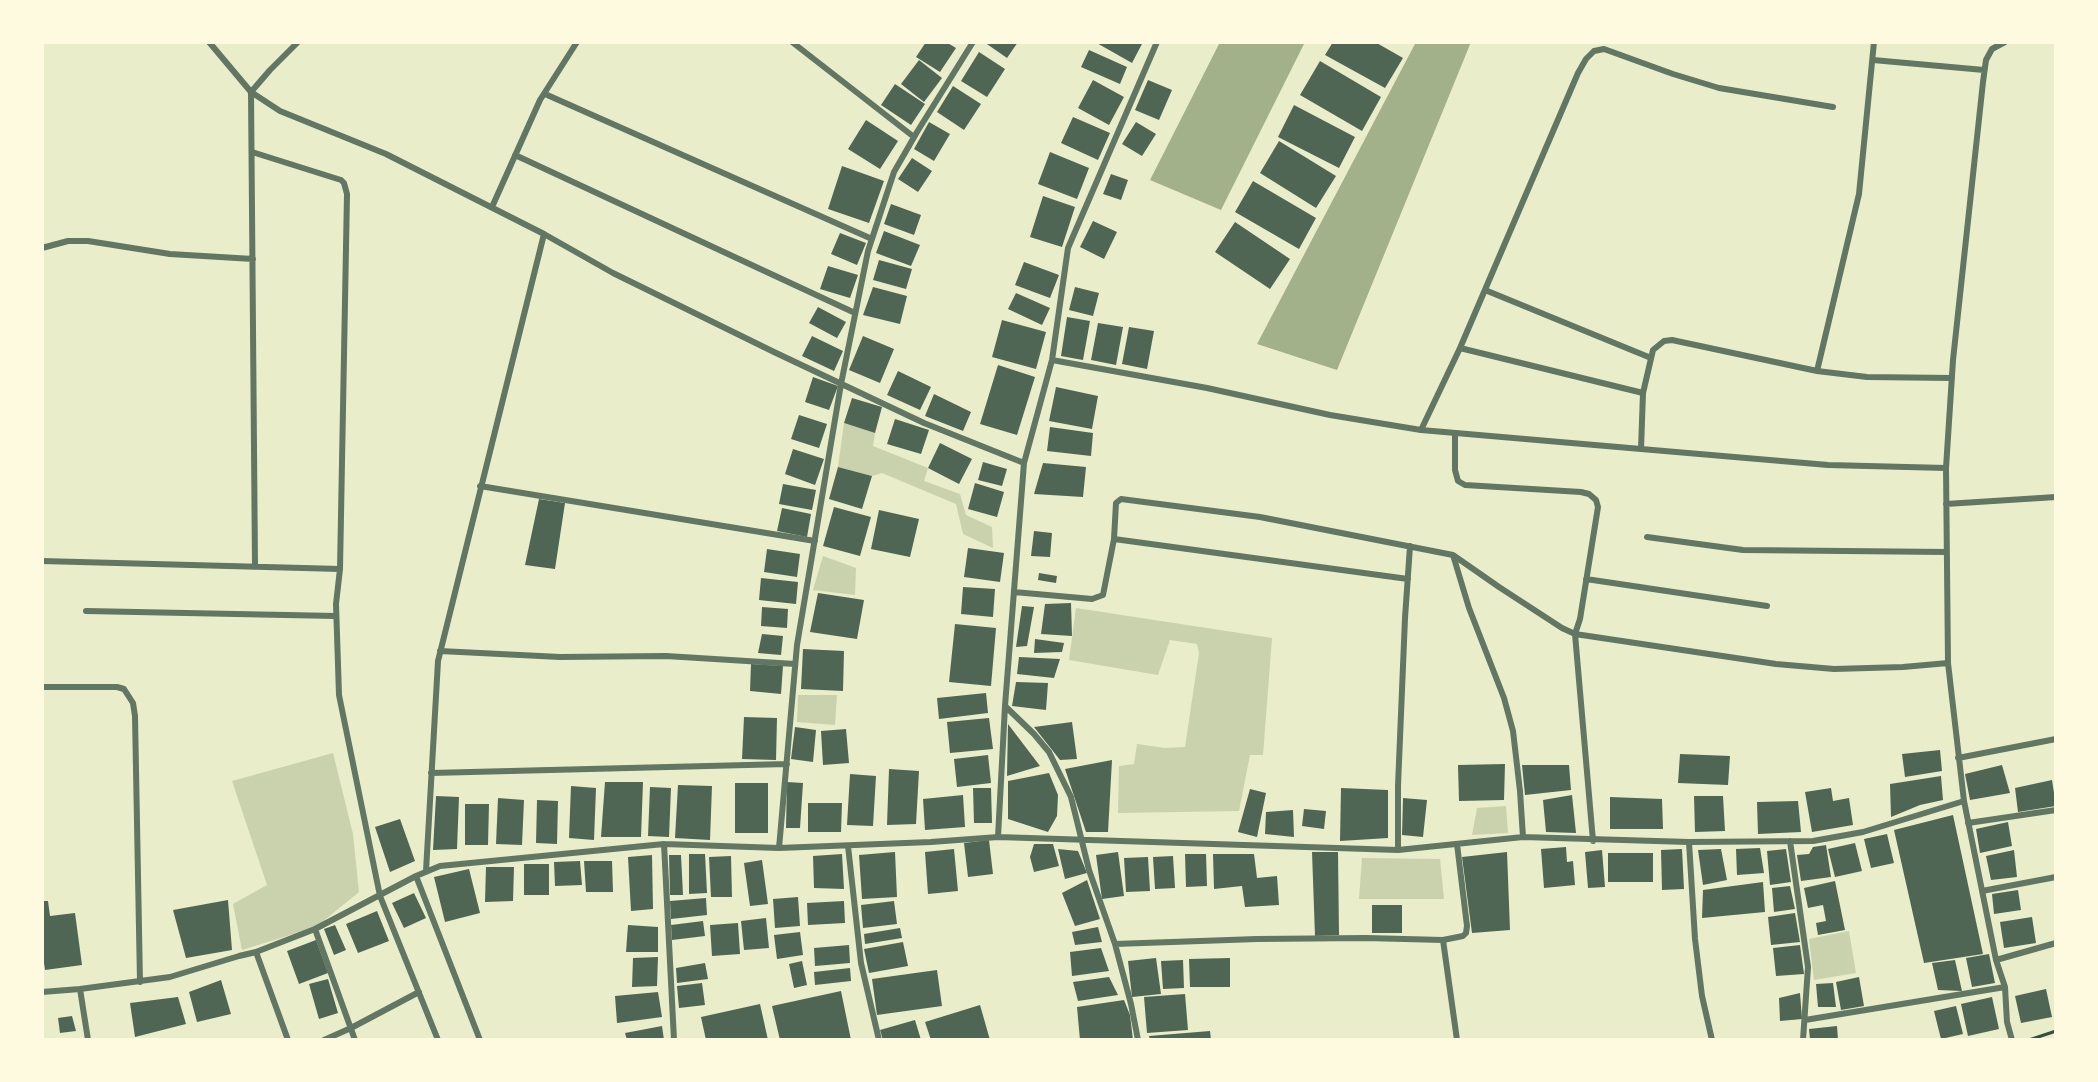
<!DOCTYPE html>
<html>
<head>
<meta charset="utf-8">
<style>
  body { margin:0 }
  #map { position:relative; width:2098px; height:1082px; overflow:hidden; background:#e9edc9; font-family:Roboto,sans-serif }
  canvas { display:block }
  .frame { position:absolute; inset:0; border:44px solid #fefae0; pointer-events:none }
</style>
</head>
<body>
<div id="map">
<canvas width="2098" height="1082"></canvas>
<div class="frame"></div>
</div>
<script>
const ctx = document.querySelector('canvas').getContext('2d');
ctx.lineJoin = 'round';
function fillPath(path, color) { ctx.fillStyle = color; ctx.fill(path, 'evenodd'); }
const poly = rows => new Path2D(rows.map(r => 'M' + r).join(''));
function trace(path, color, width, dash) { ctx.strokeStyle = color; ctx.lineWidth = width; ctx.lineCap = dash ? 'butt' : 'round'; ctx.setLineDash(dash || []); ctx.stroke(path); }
const green = poly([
  [844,423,875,433,873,446,928,468,924,481,960,494,966,515,992,527,993,548,963,534,956,504,882,473,872,476,838,467],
  [823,556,856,568,855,595,813,590],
  [1076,608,1272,638,1263,755,1250,755,1239,811,1118,813,1119,766,1134,764,1137,744,1165,748,1185,747,1199,653,1197,644,1170,640,1158,675,1069,660],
  [798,695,837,695,835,725,797,722],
  [333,753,353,834,359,892,316,927,242,950,233,904,267,885,232,781],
  [1506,806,1508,833,1472,835,1477,808],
  [1362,858,1440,859,1444,899,1359,899],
  [1849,931,1856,973,1814,980,1809,939]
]);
const water = poly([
  [1220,42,1305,42,1221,210,1150,180],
  [1416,42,1471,42,1337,370,1257,344]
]);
const building = poly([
  [926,42,946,42,956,48,940,72,916,57],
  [984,42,1018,42,1007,58],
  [1095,42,1143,42,1132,63],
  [1333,42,1375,42,1403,58,1385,88,1325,55],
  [1089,50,1127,67,1120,84,1081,67],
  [979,52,1005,69,987,97,961,81],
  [919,60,942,78,924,102,901,84],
  [1320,61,1381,97,1362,131,1300,95],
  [1093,80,1124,97,1109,125,1078,108],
  [1148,80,1172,90,1159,120,1135,110],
  [895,84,925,104,911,125,881,105],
  [953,86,981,104,964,130,937,112],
  [1294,105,1355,137,1339,168,1278,137],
  [1073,117,1110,133,1098,160,1061,143],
  [866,120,898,141,880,169,848,149],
  [929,122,950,134,934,161,914,149],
  [1136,122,1156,134,1142,156,1122,144],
  [1279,141,1336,176,1316,208,1260,173],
  [1050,152,1089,168,1077,199,1038,184],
  [912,158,932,171,918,192,898,179],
  [842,166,884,181,869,223,828,209],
  [1111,174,1128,180,1121,200,1103,194],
  [1253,181,1316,218,1299,249,1235,212],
  [1043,196,1075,207,1062,247,1030,237],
  [891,204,921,215,914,235,884,224],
  [1093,221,1117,232,1104,259,1080,247],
  [1235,222,1290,259,1270,289,1215,252],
  [884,231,920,245,911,266,876,253],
  [840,233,866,243,857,265,831,254],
  [879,260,912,269,906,289,873,280],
  [1024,262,1059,275,1050,298,1015,285],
  [828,266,858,275,850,298,820,289],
  [873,287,907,296,900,324,863,315],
  [1075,287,1099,293,1093,316,1069,310],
  [1016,293,1050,308,1042,325,1008,309],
  [818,307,846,322,837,338,809,323],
  [1067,317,1090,321,1083,360,1061,356],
  [1002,320,1046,332,1036,369,992,357],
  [1098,323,1123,327,1116,365,1091,360],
  [1129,327,1154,331,1147,369,1122,364],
  [812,336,843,351,834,371,802,356],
  [863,336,894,349,880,383,849,370],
  [998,365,1035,377,1017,435,980,424],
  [898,371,931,387,920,410,887,395],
  [813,377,838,386,829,410,805,402],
  [1056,387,1098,396,1092,429,1049,421],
  [934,394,971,412,963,431,925,416],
  [852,398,882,407,875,433,844,423],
  [799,415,827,424,819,448,791,439],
  [895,419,929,430,921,454,887,444],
  [1050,427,1093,433,1091,456,1047,451],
  [940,443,972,459,959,484,928,468],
  [793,449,824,459,815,485,785,474],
  [983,462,1007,469,1002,486,978,480],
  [1043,463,1086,467,1083,497,1034,494],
  [838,467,872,476,862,509,829,499],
  [975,483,1004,492,997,517,968,509],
  [783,484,816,490,812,510,779,504],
  [539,499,565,503,555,569,525,565],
  [834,507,871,517,860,556,823,546],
  [782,508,811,514,807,537,777,531],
  [879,510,919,519,910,557,871,549],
  [1034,531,1052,533,1050,557,1031,556],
  [968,548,1004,553,1000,582,964,577],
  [767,549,800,554,797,577,764,572],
  [1039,573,1057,576,1056,583,1038,580],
  [761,578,798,582,796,604,759,600],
  [963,587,995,589,993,617,961,614],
  [818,593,864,600,857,639,810,632],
  [1071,603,1072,636,1041,634,1045,604],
  [1022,606,1034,607,1027,646,1016,647],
  [762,607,788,609,787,628,761,626],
  [955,624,996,628,991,686,949,682],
  [762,634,783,636,781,655,758,653],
  [1035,639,1064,643,1062,652,1034,653],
  [803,649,844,651,843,691,801,689],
  [1019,657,1060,659,1054,678,1017,674],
  [751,664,783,666,781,694,750,691],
  [1016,682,1048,683,1046,710,1012,706],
  [986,693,988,713,939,719,937,698],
  [744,717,777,718,776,760,742,759],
  [989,718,993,749,950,753,947,722],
  [1072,722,1077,759,1060,760,1034,727],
  [1008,724,1040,766,1007,776],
  [795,727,816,730,813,762,791,759],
  [846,729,849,763,823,765,821,731],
  [1940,750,1942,771,1905,777,1902,754],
  [1680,754,1730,756,1728,785,1678,783],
  [988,755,991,783,957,787,954,759],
  [1112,760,1108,832,1086,832,1065,769],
  [1505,764,1504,800,1459,801,1458,765],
  [1522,765,1569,765,1571,790,1525,795],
  [2002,765,2010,793,1970,800,1965,774],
  [889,769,919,771,916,824,887,825],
  [1049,773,1058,795,1057,816,1048,832,1008,819,1008,781],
  [850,774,876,776,873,826,847,825],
  [1941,776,1943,800,1920,805,1891,817,1890,784],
  [2052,780,2056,806,2018,812,2015,788],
  [605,782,643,782,641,837,601,837],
  [787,782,803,783,800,828,786,828],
  [735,783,768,783,768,833,735,833],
  [678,785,712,786,710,840,675,838],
  [571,786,596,788,594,840,569,838],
  [650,787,671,788,669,837,648,836],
  [973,788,991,788,992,823,974,823],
  [1341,788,1388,790,1388,838,1340,841],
  [1831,788,1833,801,1849,798,1853,825,1812,832,1805,792],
  [1250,789,1266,793,1257,837,1238,832],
  [963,795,965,827,925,830,923,799],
  [1572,795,1576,833,1546,832,1543,800],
  [436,796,459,797,457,849,433,850],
  [1694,796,1723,796,1725,831,1695,832],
  [1610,797,1662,799,1663,829,1610,829],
  [498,798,524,800,522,845,496,844],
  [1403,798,1427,800,1423,837,1402,835],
  [537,800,558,801,557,844,536,843],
  [1798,801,1801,832,1758,834,1757,802],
  [808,803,842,803,841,832,808,832],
  [465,804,489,804,488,845,465,845],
  [1304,809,1326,811,1324,829,1302,826],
  [1293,810,1294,837,1265,834,1266,812],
  [1953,815,1983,954,1924,963,1894,830],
  [400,819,415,861,390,872,375,827],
  [2008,822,2012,846,1980,853,1976,829],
  [1887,834,1894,863,1871,868,1864,839],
  [989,840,993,874,968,877,964,843],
  [1855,843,1862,871,1835,877,1828,849],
  [1034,844,1053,844,1059,866,1034,872,1030,857],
  [1826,845,1831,877,1801,881,1797,855,1809,854,1813,847],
  [1566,847,1567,862,1573,861,1575,885,1544,888,1541,849],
  [1760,848,1764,873,1737,875,1736,849],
  [954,849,958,891,928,894,925,852],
  [1058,849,1078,851,1087,873,1065,879],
  [1682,849,1684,889,1662,890,1661,850],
  [1721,849,1727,880,1703,885,1698,850],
  [1786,849,1791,882,1770,885,1767,851],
  [1602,850,1605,887,1588,888,1585,852],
  [2014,850,2017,877,1991,880,1986,856],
  [895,852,897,897,862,899,859,855],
  [1118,852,1124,896,1102,899,1096,855],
  [1312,852,1338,852,1339,935,1315,936],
  [1507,852,1510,930,1472,933,1462,857],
  [1608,853,1653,853,1653,882,1608,882],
  [689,854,705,854,707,893,689,894],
  [842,854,844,889,814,888,813,856],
  [1185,854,1206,854,1207,886,1186,887],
  [1213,854,1254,854,1257,878,1277,876,1279,905,1245,907,1242,886,1214,889],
  [652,855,653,909,631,911,628,857],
  [669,855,681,855,683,895,670,895],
  [731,856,732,897,711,897,709,857],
  [1173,856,1175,888,1155,889,1153,857],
  [1148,857,1150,891,1126,892,1124,858],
  [762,860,768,904,750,906,744,863],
  [580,861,582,885,555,886,554,862],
  [584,861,612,861,613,892,586,892],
  [524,864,549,864,549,895,524,895],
  [486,867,514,867,513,901,485,902],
  [469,869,480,913,445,922,434,877],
  [1087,880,1100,919,1075,926,1062,893],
  [1835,881,1845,930,1818,935,1816,923,1826,921,1823,905,1808,908,1804,888],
  [1763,882,1765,912,1702,918,1703,890],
  [1790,886,1795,909,1774,912,1772,888],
  [2018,890,2021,910,1994,914,1992,894],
  [414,893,426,918,404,928,392,903],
  [798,897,800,926,775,928,773,899],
  [706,898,707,915,671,919,670,901],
  [228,900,232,950,186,958,173,910],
  [42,901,48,901,50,916,75,913,82,965,45,970,42,949],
  [844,901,845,923,808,925,807,903],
  [894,901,897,924,863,928,861,905],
  [1372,905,1402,905,1402,933,1372,933],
  [377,911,389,941,358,953,346,924],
  [1795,913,1800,942,1771,945,1768,917],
  [2032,917,2036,943,2004,948,2000,922],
  [766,918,769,948,744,950,741,921],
  [703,921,705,936,672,940,671,925],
  [738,923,740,954,712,956,710,925],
  [335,925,346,950,334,955,324,929],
  [628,925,658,927,658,952,626,952],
  [1098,927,1102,942,1075,945,1072,932],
  [900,928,902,938,865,944,864,934],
  [800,932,803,955,777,959,774,935],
  [316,940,328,973,299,984,287,951],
  [903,942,908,966,869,973,864,949],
  [849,945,850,963,815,966,814,948],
  [1800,945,1804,974,1776,976,1773,948],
  [1101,948,1109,971,1072,976,1070,952],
  [1989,954,1995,983,1972,987,1966,958],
  [658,957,657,986,632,987,633,958],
  [1156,958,1161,994,1132,997,1128,961],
  [1230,958,1230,987,1190,987,1189,959],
  [1183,960,1184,988,1163,989,1161,961],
  [1955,960,1962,991,1938,990,1932,963],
  [802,961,807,985,794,988,789,964],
  [705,963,708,979,677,983,676,968],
  [850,968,851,981,815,985,814,972],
  [937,970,942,1006,877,1015,872,979],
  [1109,977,1118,995,1078,1001,1073,982],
  [1859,977,1864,1006,1841,1010,1836,982],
  [328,979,338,1013,319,1019,309,984],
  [221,980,231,1014,197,1022,189,992],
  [702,983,705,1005,679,1008,677,986],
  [1833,983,1836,1007,1818,1007,1816,984],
  [2046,989,2052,1017,2021,1023,2015,996],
  [841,991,851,1040,780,1040,772,1006],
  [658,992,662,1017,617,1023,615,996],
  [1800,993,1802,1019,1780,1021,1779,998],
  [1185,994,1188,1030,1147,1033,1144,997],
  [178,997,186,1024,135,1037,130,1003],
  [1992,997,1999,1029,1968,1036,1961,1004],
  [1124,1000,1130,1015,1133,1040,1080,1040,1077,1007],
  [760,1004,768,1040,706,1040,701,1017],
  [980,1005,990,1040,931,1040,925,1022],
  [1956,1006,1963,1034,1941,1039,1934,1011],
  [72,1016,76,1031,60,1033,58,1018],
  [915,1020,921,1040,883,1040,880,1030],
  [662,1026,664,1040,627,1040,625,1033],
  [1837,1026,1838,1040,1810,1040,1809,1029],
  [1210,1031,1211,1040,1150,1040,1149,1036]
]);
const path = poly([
  [2029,1040,2056,1031]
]);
const minor = poly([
  [209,42,251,92,255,566],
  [298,42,270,70,251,92,280,111,386,154,544,234,613,273,774,352,924,423,1024,463],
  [792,42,914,137],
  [1873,60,1984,70],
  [545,94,872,239],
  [252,152,341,180,344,183,347,194,340,569,336,604,339,695,380,896,438,1040],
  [515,155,855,313],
  [492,207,540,100,577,42],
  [42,248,68,241,88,241,170,254,253,259],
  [1485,290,1651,358],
  [1460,348,1643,393],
  [1052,360,1207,388,1330,415,1421,430,1460,348,1578,73,1586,59,1594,51,1604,49,1673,74,1719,88,1833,107],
  [1817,371,1859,194,1874,42],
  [1421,430,1641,449],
  [1455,433,1455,470,1458,481,1465,485,1581,492,1589,494,1596,500,1598,507,1580,619,1575,634,1593,841],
  [1946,468,1828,465,1641,449,1643,393,1653,350,1664,341,1672,340,1817,371,1867,377,1952,378],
  [480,486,815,541],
  [1946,504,2056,497],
  [1647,537,1743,550,1946,552],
  [1114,539,1116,503,1121,499,1260,517,1453,555,1499,587,1562,628,1575,634,1776,664,1834,669,1903,667,1948,663],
  [1453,555,1469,608,1504,698,1513,731,1520,791,1523,837],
  [42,561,340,569],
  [1586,579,1767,606],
  [1014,592,1092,599,1103,595,1114,539,1408,579],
  [86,611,336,616],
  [440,651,560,657,666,656,795,664],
  [42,687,117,687,124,689,133,703,135,716,140,982],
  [1958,758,2056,739],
  [431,773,787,764],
  [1964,801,1996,960,2005,987,2007,1022,2012,1040],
  [1968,823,2056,810],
  [998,837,1005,706],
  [1790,841,1808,967,1803,1040],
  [1689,842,1695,939,1702,996,1712,1040],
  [664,844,674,1040],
  [848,846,861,963,879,1040],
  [779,848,797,645,841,384,868,251,894,172,917,132,973,42],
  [1398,850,1398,786,1405,618,1410,546],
  [426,871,438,661,544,234],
  [416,876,480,1040],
  [1982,891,2056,877],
  [315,929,355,1040],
  [1443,940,1463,936,1466,933,1467,926,1457,844],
  [1115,944,1257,939,1366,938,1443,940,1457,1040],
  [256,952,288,1040],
  [1996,960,2056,943],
  [80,989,88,1040],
  [42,992,80,989,170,977,239,956,256,952,315,929,416,876,440,866,664,844,779,848,931,842,998,837,1398,850,1523,837,1689,842,1813,841,1863,832,1964,801,1948,663,1946,468,1953,360,1983,82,1986,60,1992,49,2005,42],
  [1805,1020,2005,987],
  [324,1040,351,1028,419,992],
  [1138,1040,1131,1004,1115,944,1089,870,1071,797,1049,752,1034,734,1005,706,1024,463,1052,360,1068,248,1157,42]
]);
fillPath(green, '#cad2ad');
fillPath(water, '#a3b18a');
fillPath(building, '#4f6655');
trace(path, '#344e41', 3);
trace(minor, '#617663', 6);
</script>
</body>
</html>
